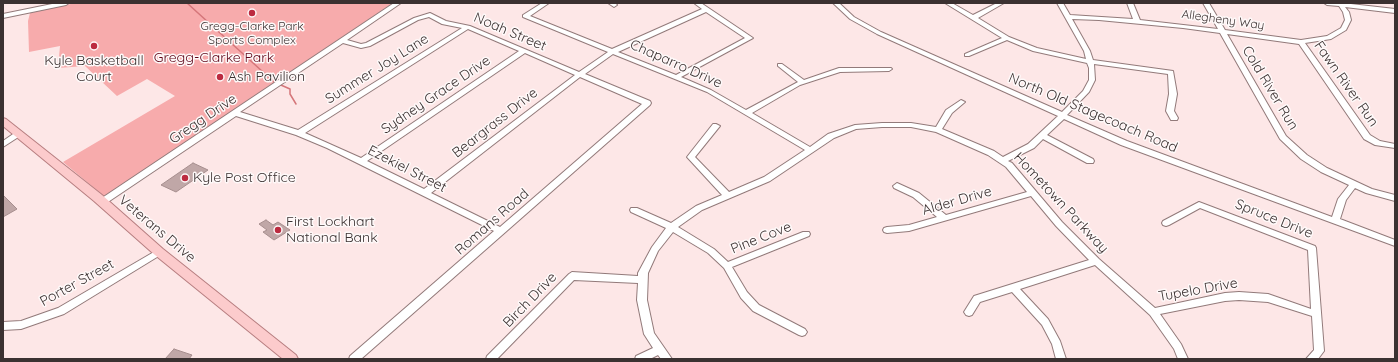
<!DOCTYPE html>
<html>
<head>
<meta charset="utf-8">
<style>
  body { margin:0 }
  #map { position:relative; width:1398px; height:362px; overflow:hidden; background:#fde7e7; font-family:Quicksand,sans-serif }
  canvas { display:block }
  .frame { position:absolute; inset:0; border:4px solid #3b3131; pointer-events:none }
</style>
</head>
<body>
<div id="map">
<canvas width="1398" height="362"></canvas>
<div class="frame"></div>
</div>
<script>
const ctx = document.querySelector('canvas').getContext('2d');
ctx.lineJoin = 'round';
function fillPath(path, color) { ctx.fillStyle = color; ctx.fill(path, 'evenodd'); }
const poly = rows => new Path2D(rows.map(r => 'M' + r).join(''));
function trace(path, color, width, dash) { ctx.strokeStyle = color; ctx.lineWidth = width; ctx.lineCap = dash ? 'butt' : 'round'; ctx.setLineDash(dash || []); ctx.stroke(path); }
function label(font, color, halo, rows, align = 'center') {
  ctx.font = font + ' Quicksand,sans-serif'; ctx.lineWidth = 3; ctx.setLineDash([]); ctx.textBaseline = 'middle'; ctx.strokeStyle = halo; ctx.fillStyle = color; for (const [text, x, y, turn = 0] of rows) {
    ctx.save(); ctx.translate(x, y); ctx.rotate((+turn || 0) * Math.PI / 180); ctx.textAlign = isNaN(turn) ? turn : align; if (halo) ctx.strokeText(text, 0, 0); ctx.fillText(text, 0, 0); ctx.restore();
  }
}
const green = poly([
  [75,3,393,3,105,197,63,162,175,96,147,79,117,96,85,66,58,68,60,46,29,52,28,21,30,13]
]);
const stream = poly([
  [187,3,274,82,290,89,290,94,296,104]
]);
const building = poly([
  [193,163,208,170,176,192,161,185,193,163],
  [3,195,17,209,3,217,3,195],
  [266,220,273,225,278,222,290,230,274,240,263,232,267,230,259,224,266,220],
  [174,349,192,355,189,359,165,359,174,349]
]);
const minor = poly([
  [57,3,69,3,66,5,3,18,3,14,57,3],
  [394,3,401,3,347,40,361,44,366,43,414,18,430,13,446,21,470,26,579,72,608,52,523,17,523,15,542,3,549,3,530,16,612,49,702,9,694,3,701,3,753,38,681,77,711,90,746,110,798,82,778,66,778,64,782,64,804,80,839,68,891,68,892,69,889,71,840,72,800,85,752,113,810,147,828,134,855,125,882,123,911,123,936,127,946,110,961,100,965,102,952,113,942,129,994,151,1003,157,1028,144,1058,116,877,34,850,19,833,3,839,3,854,17,881,32,1062,112,1083,91,1089,80,1089,68,1087,63,1033,51,1007,40,969,56,965,56,965,54,1002,38,945,3,952,3,973,15,997,3,1004,3,978,18,1009,37,1037,48,1086,59,1084,51,1057,3,1063,3,1070,15,1133,19,1127,3,1133,3,1140,20,1218,29,1203,3,1209,3,1225,30,1301,40,1327,36,1341,28,1345,20,1343,12,1339,6,1327,5,1324,3,1342,3,1395,9,1395,13,1345,7,1349,12,1351,20,1346,30,1331,39,1305,43,1370,135,1380,141,1395,144,1395,148,1375,145,1364,139,1299,44,1227,34,1286,136,1307,155,1327,168,1372,189,1395,195,1395,201,1366,193,1355,188,1346,200,1340,219,1395,240,1395,246,1121,145,1064,119,1047,135,1093,159,1094,161,1093,163,1087,163,1043,139,1034,148,1008,161,1012,163,1062,222,1099,259,1155,308,1225,293,1239,292,1268,294,1311,309,1308,250,1200,208,1169,225,1166,226,1163,225,1162,223,1163,221,1199,202,1315,246,1316,248,1324,351,1318,359,1306,359,1314,350,1312,316,1268,302,1239,300,1225,301,1160,314,1181,344,1188,359,1178,359,1174,349,1150,315,1095,265,1020,289,1048,319,1060,341,1066,359,1056,359,1052,344,1042,325,1012,292,980,302,972,315,969,316,966,315,964,312,974,296,1089,260,1056,226,1031,196,909,231,887,233,884,232,883,230,884,228,887,227,909,225,937,217,913,197,894,188,893,186,897,183,919,193,946,215,1027,192,1006,167,988,155,936,132,911,127,882,127,856,129,834,138,770,181,702,210,678,227,714,249,728,262,803,232,809,232,810,234,809,236,732,267,747,292,759,305,805,329,807,332,805,335,802,336,799,335,753,311,741,298,724,268,708,253,673,232,658,251,648,273,647,300,654,333,672,359,661,359,658,355,650,359,635,359,636,356,653,348,644,334,637,300,638,283,574,280,497,359,486,359,487,356,569,274,572,272,638,276,638,273,652,247,666,228,631,212,630,210,631,208,637,208,671,223,696,206,722,195,687,157,713,124,716,124,720,126,695,157,729,192,764,177,805,150,707,92,613,54,585,74,650,101,651,103,650,105,361,359,349,359,350,356,494,231,327,148,296,135,236,116,105,204,99,204,98,202,99,200,394,3],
  [706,12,745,38,676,75,618,52,706,12],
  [429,17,442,24,462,28,298,130,240,112,343,43,361,48,370,46,418,20,429,17],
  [1072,19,1099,20,1183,28,1220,33,1280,139,1301,159,1321,172,1349,185,1338,199,1332,217,1127,141,1067,115,1089,92,1095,80,1094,64,1168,74,1169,94,1166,111,1171,120,1177,120,1178,118,1174,111,1177,94,1173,71,1093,60,1090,51,1072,19],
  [468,29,519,51,361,158,305,133,468,29],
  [525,53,575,75,424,189,367,161,525,53],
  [580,77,642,104,500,227,431,193,580,77],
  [608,3,615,3,617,5,614,7,608,3],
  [16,132,19,132,23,134,3,147,3,141,16,132],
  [159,249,162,250,163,252,162,254,64,314,21,329,3,330,3,322,21,321,58,308,159,249]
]);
const major = poly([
  [3,118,6,119,102,195,163,249,296,355,298,359,283,359,155,255,94,201,3,126,3,118]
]);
const markers = [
  [252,13,4,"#bc2b40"],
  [94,46,4,"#bc2b40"],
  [220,77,4,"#bc2b40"],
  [185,178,4,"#bc2b40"],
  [278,230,4,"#bc2b40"]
];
const farStreetnames = [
  ["Allegheny Way",1223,20,8]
];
const farPoinames = [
  ["Gregg-Clarke Park",252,26],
  ["Sports Complex",252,40]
];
const streetNames = [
  ["Noah Street",510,32,23],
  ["Chaparro Drive",676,64,24],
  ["Summer Joy Lane",377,69,-32],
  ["Fawn River Run",1346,84,55],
  ["Cold River Run",1270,88,59],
  ["Sydney Grace Drive",436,95,-34],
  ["North Old Stagecoach Road",1093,113,23],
  ["Gregg Drive",203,119,-34],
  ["Beargrass Drive",495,123,-38],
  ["Ezekiel Street",407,169,27],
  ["Alder Drive",957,201,-16],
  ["Hometown Parkway",1061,203,47],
  ["Spruce Drive",1274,219,22],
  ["Romans Road",492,222,-41],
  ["Veterans Drive",157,229,40],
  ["Pine Cove",761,238,-22],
  ["Porter Street",77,283,-29],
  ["Tupelo Drive",1198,290,-10],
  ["Birch Drive",530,300,-46]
];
const parkNames = [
  ["Gregg-Clarke Park",214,58]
];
const poiNames = [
  ["Kyle Basketball",94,61,"center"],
  ["Court",94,77,"center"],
  ["Ash Pavilion",228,77],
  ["Kyle Post Office",193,178],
  ["First Lockhart",286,222],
  ["National Bank",286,238]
];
fillPath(green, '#f7abac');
trace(stream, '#d5767a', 1.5);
fillPath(building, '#c0a7a7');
trace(building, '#a68e8e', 1);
trace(minor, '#927a7a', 2);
trace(major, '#b77e80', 2);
fillPath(minor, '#fff');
fillPath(major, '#fccbcc');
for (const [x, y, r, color] of markers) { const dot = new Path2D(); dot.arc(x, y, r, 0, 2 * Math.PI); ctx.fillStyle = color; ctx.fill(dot); trace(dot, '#fef9f9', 1.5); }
label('12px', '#3b3131', '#fef9f9', farStreetnames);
label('12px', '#3b3131', '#fef9f9', farPoinames);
label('14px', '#3b3131', '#fef9f9', streetNames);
label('14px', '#5e0417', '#fef9f9', parkNames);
label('14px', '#3b3131', '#fef9f9', poiNames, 'left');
</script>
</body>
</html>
